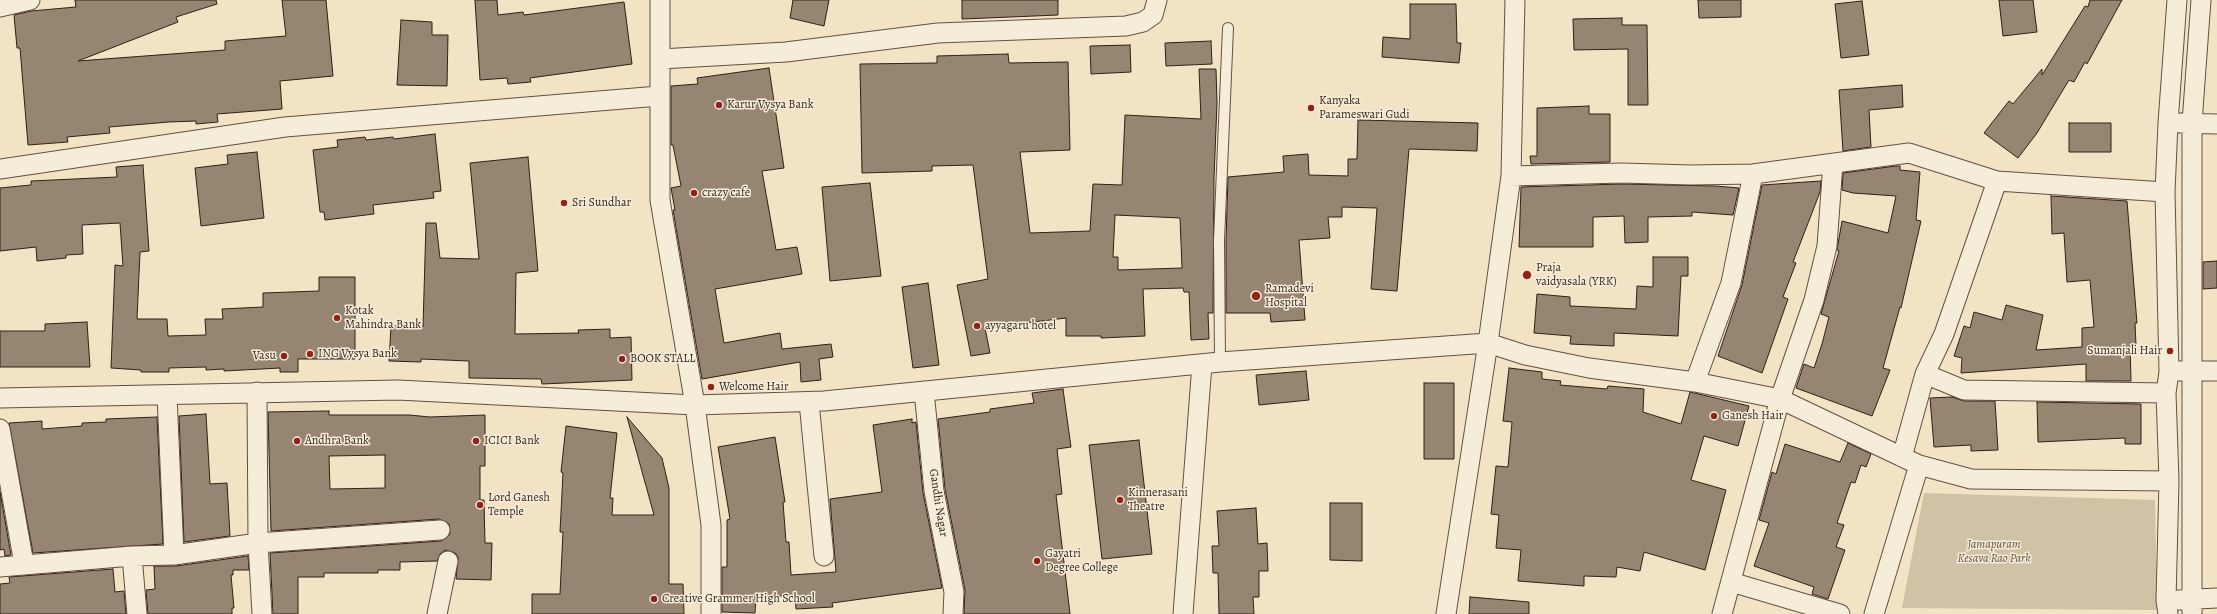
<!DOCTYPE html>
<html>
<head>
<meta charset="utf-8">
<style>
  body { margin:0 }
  canvas { display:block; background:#f1e3c4 }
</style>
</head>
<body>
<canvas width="2217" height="614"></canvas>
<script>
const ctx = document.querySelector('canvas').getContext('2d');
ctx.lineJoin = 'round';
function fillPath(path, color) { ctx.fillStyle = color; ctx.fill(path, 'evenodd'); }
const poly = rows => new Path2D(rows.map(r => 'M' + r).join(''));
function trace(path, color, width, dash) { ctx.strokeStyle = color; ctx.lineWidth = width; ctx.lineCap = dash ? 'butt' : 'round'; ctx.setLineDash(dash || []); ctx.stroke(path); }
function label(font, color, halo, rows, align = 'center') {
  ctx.font = font + ' Alegreya,serif'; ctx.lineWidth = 3; ctx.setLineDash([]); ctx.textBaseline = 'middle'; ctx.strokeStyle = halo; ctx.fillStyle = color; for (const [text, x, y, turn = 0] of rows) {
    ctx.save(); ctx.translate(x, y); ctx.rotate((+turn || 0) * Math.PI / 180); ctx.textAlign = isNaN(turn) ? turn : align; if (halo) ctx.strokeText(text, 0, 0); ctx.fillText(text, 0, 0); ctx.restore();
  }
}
const green = poly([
  [1924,493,2155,500,2157,610,1902,608]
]);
const building = poly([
  [75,0,216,0,217,4,176,17,178,22,78,61,225,50,225,41,286,36,282,0,326,0,333,76,280,81,282,109,217,114,218,122,196,124,196,121,169,122,109,127,110,133,67,137,68,142,28,145,20,48,17,48,14,15,31,11,76,7,75,0],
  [475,0,497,0,498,15,523,12,524,15,624,2,632,64,530,78,531,82,508,84,507,78,480,80,475,0],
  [793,0,829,0,824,26,790,18,793,0],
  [962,0,1058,0,1058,15,962,19,962,0],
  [1698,0,1741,0,1741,17,1699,18,1698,0],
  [1999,0,2033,0,2037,32,2003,36,1999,0],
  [2090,0,2122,0,2087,64,2085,62,2074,82,2069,80,2037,133,2018,158,1984,133,2009,101,2013,104,2042,69,2042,75,2085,6,2088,7,2090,0],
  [1862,1,1869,55,1841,58,1835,4,1862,1],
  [1410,4,1456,4,1457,43,1461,43,1459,63,1382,57,1383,37,1410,39,1410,4],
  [1622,18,1622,25,1647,25,1648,105,1628,105,1628,49,1574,50,1573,19,1622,18],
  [401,20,432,22,432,35,448,35,447,86,397,85,401,20],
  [1211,41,1212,64,1166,66,1165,43,1211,41],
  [1130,45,1131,72,1091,74,1090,46,1130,45],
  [1008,54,1009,63,1068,62,1070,150,1020,152,1030,233,1090,231,1093,184,1122,185,1125,115,1201,119,1199,69,1216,69,1217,103,1214,178,1213,313,1208,313,1209,339,1191,340,1189,292,1184,292,1183,288,1143,289,1145,336,1101,338,1101,336,1066,336,1066,318,985,328,990,353,971,356,957,285,988,279,973,165,932,166,932,171,862,173,860,64,937,63,937,56,1008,54],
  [1115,215,1180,218,1182,268,1118,270,1118,257,1113,257,1115,215],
  [769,68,784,168,762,171,776,250,797,247,802,274,715,289,724,343,780,333,782,349,831,344,833,357,819,359,821,380,801,382,800,362,702,379,673,210,675,210,671,188,681,186,673,145,671,145,671,86,698,84,697,78,769,68],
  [1902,85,1903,107,1869,110,1871,147,1843,151,1839,90,1902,85],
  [1589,106,1589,114,1610,114,1610,162,1531,164,1530,156,1537,156,1537,108,1589,106],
  [1358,120,1478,123,1477,151,1409,149,1397,291,1371,289,1377,208,1342,207,1342,217,1328,217,1330,238,1299,240,1305,320,1271,322,1270,313,1226,313,1226,240,1228,177,1284,172,1283,156,1308,154,1309,175,1348,176,1348,159,1357,159,1358,120],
  [2069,123,2111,123,2111,152,2069,152,2069,123],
  [435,134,441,191,433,192,434,198,373,205,374,214,325,220,324,212,320,212,313,150,338,147,337,140,365,137,366,140,393,137,394,139,435,134],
  [257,152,264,218,201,226,195,168,228,164,227,155,257,152],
  [528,157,538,271,516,273,515,334,579,333,578,330,610,329,610,338,631,337,632,380,542,384,541,379,469,378,469,361,421,359,421,362,389,361,391,326,423,327,426,223,436,223,440,258,479,259,470,163,528,157],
  [143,165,149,251,140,252,137,319,167,319,168,336,206,335,205,319,223,319,222,309,263,307,263,293,319,291,319,277,355,277,355,359,298,359,298,372,280,372,280,368,224,371,224,369,206,370,206,367,169,368,169,372,141,372,141,370,111,368,115,265,123,266,120,223,82,225,83,254,66,255,66,258,37,261,36,247,0,251,0,188,31,185,31,181,117,177,116,167,143,165],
  [1896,166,1900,166,1900,170,1920,172,1916,220,1921,221,1901,308,1900,307,1883,368,1890,370,1872,416,1796,388,1804,364,1814,368,1822,344,1829,317,1821,314,1839,251,1837,250,1842,221,1888,233,1896,196,1853,193,1842,190,1843,173,1896,166],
  [1821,181,1820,192,1793,262,1796,263,1783,297,1788,299,1762,373,1718,356,1742,285,1762,185,1821,181],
  [870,183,881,276,830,281,822,187,870,183],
  [1622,184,1715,186,1739,188,1733,215,1692,212,1692,216,1648,217,1648,242,1625,243,1624,216,1593,217,1593,247,1519,247,1521,187,1622,184],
  [2051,196,2127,201,2137,323,2135,323,2136,345,2130,345,2131,381,2086,381,2086,364,1961,373,1962,358,1954,356,1964,326,1970,328,1974,312,2002,320,2006,305,2043,315,2036,350,2082,347,2082,328,2094,327,2090,280,2067,282,2064,233,2052,234,2051,196],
  [1653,257,1688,257,1688,276,1681,276,1678,336,1614,333,1614,346,1570,344,1571,336,1534,333,1537,294,1570,297,1570,306,1636,309,1637,286,1653,287,1653,257],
  [2217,261,2217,288,2203,289,2203,262,2217,261],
  [928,283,939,365,913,368,902,287,928,283],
  [87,322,90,367,0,367,0,331,45,331,45,324,87,322],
  [1509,368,1542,372,1542,379,1561,381,1560,385,1607,389,1608,386,1644,389,1643,412,1681,424,1690,392,1749,406,1738,446,1704,436,1691,480,1726,490,1705,570,1644,552,1640,571,1617,567,1616,577,1584,576,1584,586,1518,581,1521,550,1496,548,1499,515,1491,514,1496,466,1508,467,1512,422,1503,421,1509,368],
  [1306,371,1309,400,1259,405,1256,375,1306,371],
  [1424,383,1454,383,1454,459,1424,459,1424,383],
  [1063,389,1071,447,1057,449,1062,494,1056,495,1070,614,964,614,965,590,945,489,938,419,990,412,990,409,1034,403,1032,393,1063,389],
  [1952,397,1964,401,1995,401,1998,450,1971,451,1971,445,1934,447,1930,398,1952,397],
  [2037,402,2141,404,2141,444,2125,444,2125,438,2038,442,2037,402],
  [329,411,329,415,409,415,430,417,485,415,485,466,480,466,480,500,484,500,485,543,492,543,491,580,456,579,458,557,455,553,445,550,440,554,437,561,400,562,400,570,378,570,378,573,324,573,324,577,298,577,298,614,273,614,270,553,441,541,450,534,449,524,439,519,271,531,268,412,329,411],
  [385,455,385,488,330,489,329,456,385,455],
  [206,414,210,484,227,483,230,536,184,542,179,416,206,414],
  [157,417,163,544,33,553,9,423,42,421,42,429,82,426,82,423,106,422,106,419,157,417],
  [627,417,662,458,669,488,669,584,683,584,684,614,532,614,532,594,560,594,563,532,560,532,563,473,561,472,566,426,617,433,610,498,613,498,612,515,654,515,627,417],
  [912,419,912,423,916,422,923,493,942,588,832,603,833,607,796,609,795,596,756,596,755,613,722,612,722,567,727,567,727,520,730,519,718,447,775,437,785,502,783,502,786,542,789,542,791,575,836,572,830,499,882,492,873,425,912,419],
  [1139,440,1152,554,1102,559,1089,445,1139,440],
  [1848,443,1871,454,1866,467,1861,465,1855,483,1851,482,1837,523,1844,525,1836,547,1845,550,1828,599,1812,594,1814,587,1754,566,1769,523,1759,520,1772,472,1776,474,1785,444,1840,462,1848,443],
  [0,492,11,555,5,556,4,549,0,550,0,492],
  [1330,503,1362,503,1362,561,1330,560,1330,503],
  [1256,508,1258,544,1267,543,1268,571,1259,571,1259,597,1253,597,1254,614,1219,614,1218,573,1213,573,1212,546,1219,546,1217,511,1256,508],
  [248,556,249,570,233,570,233,575,231,575,234,608,232,608,232,614,148,614,146,590,155,589,154,566,176,566,248,556],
  [113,569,115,592,124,591,126,614,0,614,0,584,10,583,9,577,113,569],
  [1470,597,1529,602,1529,614,1469,614,1470,597]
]);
const service = poly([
  [1220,362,1219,240,1228,28]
]);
const minor = poly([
  [660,0,660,200,695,405,711,525,711,614],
  [0,7,30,0],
  [660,59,786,52,938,33,1126,26,1143,22,1153,15,1157,0],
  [2180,123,2217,124],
  [0,169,285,127,659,96],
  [1511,176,1622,173,1691,175,1753,174,1909,153,1997,181],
  [2178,371,2217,371],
  [1925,374,1964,390,2166,393],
  [1695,382,1731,283,1753,174],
  [924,391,934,491,954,592,953,614],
  [257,392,258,543,262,614],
  [167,395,174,555],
  [0,398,398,390,695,405,824,401,1220,362,1488,343,1525,355,1589,368,1695,382,1780,399,1919,465,1971,479,2169,481],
  [809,402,824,556],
  [0,429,24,564],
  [1902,457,1925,374,1944,334,1997,181,2165,192],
  [132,556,137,614],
  [0,567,132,556,174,555,258,543,440,530],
  [1731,582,1840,614],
  [2178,600,2217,598],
  [437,614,448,561],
  [1183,614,1202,364],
  [1446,614,1488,343,1511,176,1515,0],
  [1722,614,1780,399,1814,300,1827,246,1833,163],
  [1874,614,1919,465],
  [2168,614,2166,600,2169,481,2166,393,2169,372,2165,192,2168,123,2177,0],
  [2192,614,2192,123,2201,0]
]);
const markers = [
  [719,105,4,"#8f2418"],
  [1311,108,4,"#8f2418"],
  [694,193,4,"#8f2418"],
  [564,203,4,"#8f2418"],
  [1527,275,5,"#8f2418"],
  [1256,296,5,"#8f2418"],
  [337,318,4,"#8f2418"],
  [977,326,4,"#8f2418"],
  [2170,351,4,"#8f2418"],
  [310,354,4,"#8f2418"],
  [284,356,4,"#8f2418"],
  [622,359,4,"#8f2418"],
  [711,387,4,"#8f2418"],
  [1714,416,4,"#8f2418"],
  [297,441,4,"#8f2418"],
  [476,441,4,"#8f2418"],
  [1120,500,4,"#8f2418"],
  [480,505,4,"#8f2418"],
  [1037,561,4,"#8f2418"],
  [654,599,4,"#8f2418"]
];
const poiNames = [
  ["Kanyaka",1319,101],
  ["Parameswari Gudi",1319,115],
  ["Karur Vysya Bank",727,105],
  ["crazy cafe",702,193],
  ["Sri Sundhar",572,203],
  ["Praja",1536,268],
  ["vaidyasala (YRK)",1536,282],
  ["Ramadevi",1265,289],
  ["Hospital",1265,303],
  ["Kotak",345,311],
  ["Mahindra Bank",345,325],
  ["ayyagaru hotel",985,326],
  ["Sumanjali Hair",2162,351,"right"],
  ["ING Vysya Bank",318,354],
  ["Vasu",276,356,"right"],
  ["BOOK STALL",630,359],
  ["Welcome Hair",719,387],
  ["Ganesh Hair",1722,416],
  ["Andhra Bank",305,441],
  ["ICICI Bank",484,441],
  ["Kinnerasani",1128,493],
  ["Theatre",1128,507],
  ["Lord Ganesh",488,498],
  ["Temple",488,512],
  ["Gayatri",1045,554],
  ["Degree College",1045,568],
  ["Creative Grammer High School",662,599]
];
const streetNames = [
  ["Gandhi Nagar",938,503,81]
];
const parkNames = [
  ["Jamapuram",1994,545],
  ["Kesava Rao Park",1994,559]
];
fillPath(green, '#d0c2a7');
fillPath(building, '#958571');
trace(building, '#311f18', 1);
trace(service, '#615043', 12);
trace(minor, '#615043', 21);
trace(service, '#f6edd9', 10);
trace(minor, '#f6edd9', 19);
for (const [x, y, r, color] of markers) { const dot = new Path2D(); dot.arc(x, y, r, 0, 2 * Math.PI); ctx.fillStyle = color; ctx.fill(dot); trace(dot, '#f6edd9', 1.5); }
label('12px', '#311f18', '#f6edd9', poiNames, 'left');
label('12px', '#311f18', '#f6edd9', streetNames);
label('italic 12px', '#615043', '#f6edd9', parkNames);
</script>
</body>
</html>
